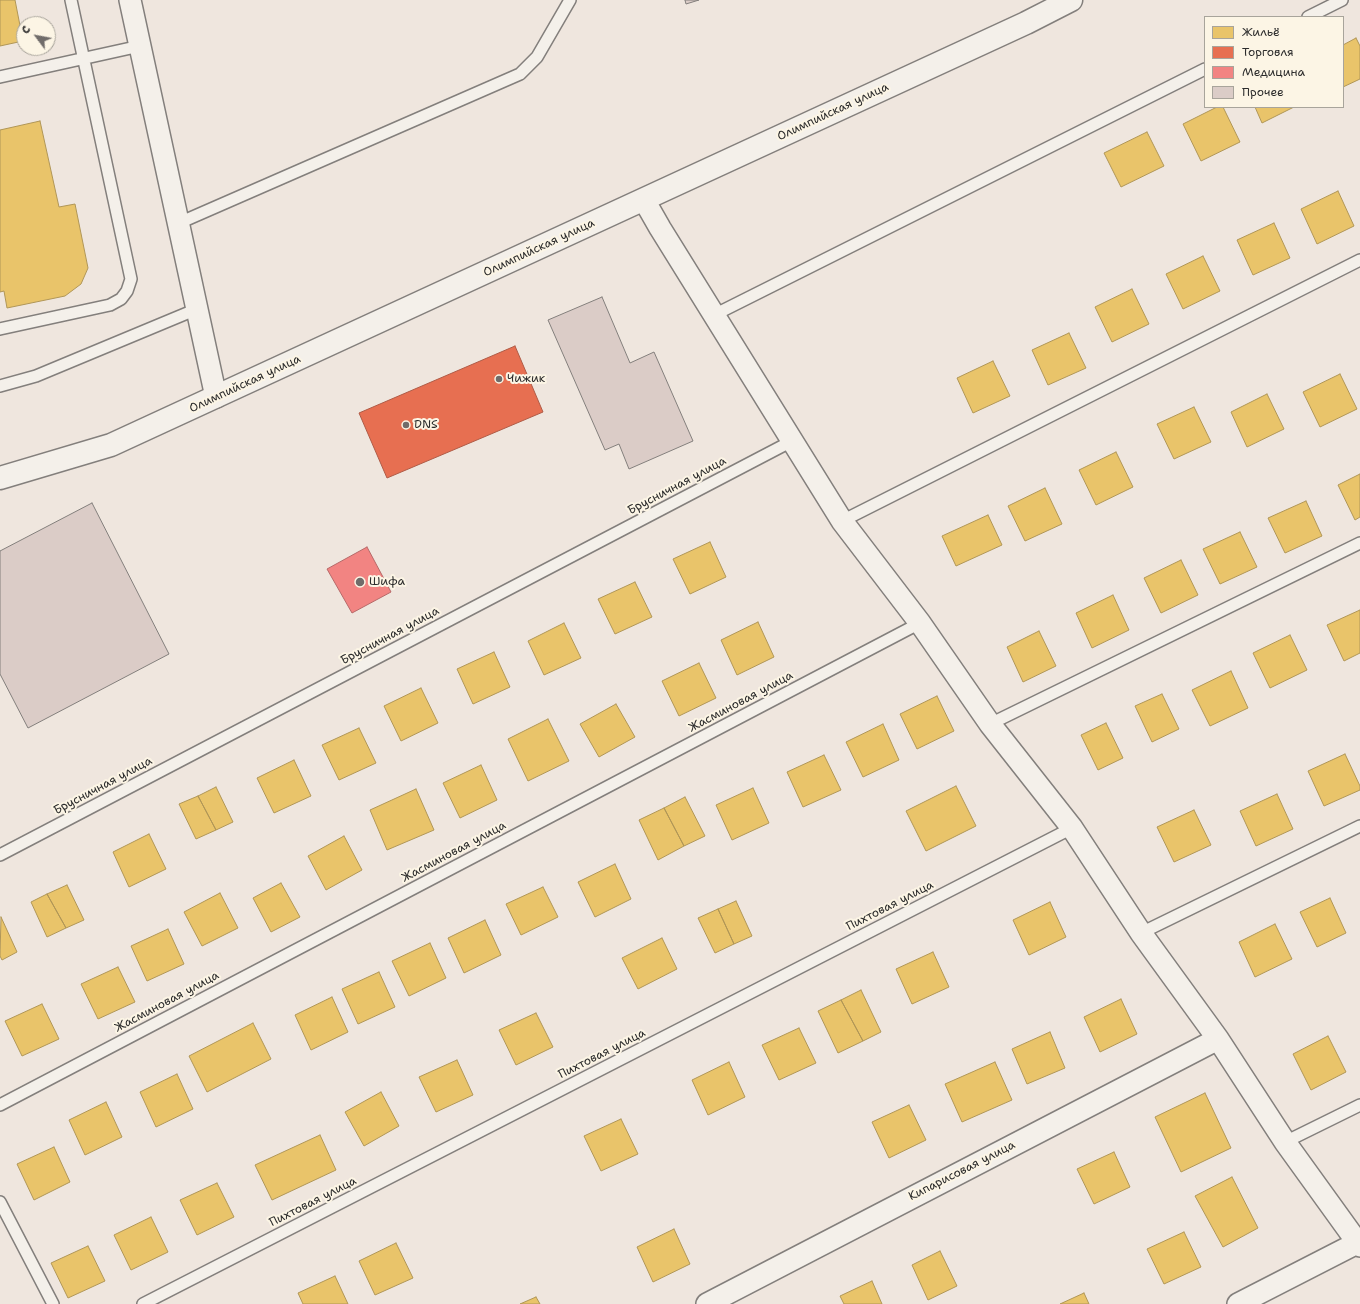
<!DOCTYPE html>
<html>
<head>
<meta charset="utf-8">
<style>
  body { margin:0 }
  #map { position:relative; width:1360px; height:1304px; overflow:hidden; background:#efe6de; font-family:"Shantell Sans",sans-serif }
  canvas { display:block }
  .legend { position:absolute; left:1204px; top:16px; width:140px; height:92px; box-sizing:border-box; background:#fcf5e5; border:1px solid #a8a49b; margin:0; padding:5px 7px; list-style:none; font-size:12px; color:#2b2b2b }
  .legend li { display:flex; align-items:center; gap:8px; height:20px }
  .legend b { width:20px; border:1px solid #a8a49b }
  .north { position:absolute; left:16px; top:16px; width:40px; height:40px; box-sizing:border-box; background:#fcf5e5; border:1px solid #a8a49b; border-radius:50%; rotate:302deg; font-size:11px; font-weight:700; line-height:16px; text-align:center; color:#2b2b2b }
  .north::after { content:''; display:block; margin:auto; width:14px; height:18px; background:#706c6a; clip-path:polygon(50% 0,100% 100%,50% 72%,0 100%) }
</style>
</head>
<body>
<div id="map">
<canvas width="1360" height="1304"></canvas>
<ul class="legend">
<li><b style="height:11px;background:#e9c46a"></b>Жильё</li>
<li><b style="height:11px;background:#e76f51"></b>Торговля</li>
<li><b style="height:11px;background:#f28482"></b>Медицина</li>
<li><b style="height:11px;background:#dbccc7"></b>Прочее</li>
</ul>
<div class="north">С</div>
</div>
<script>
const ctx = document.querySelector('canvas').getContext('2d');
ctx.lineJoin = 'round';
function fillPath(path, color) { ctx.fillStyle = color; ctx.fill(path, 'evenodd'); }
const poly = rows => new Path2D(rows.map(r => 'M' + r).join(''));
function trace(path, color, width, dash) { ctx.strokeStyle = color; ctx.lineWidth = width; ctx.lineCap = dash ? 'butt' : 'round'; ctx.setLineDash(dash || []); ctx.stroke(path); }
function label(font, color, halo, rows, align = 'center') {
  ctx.font = font + ' "Shantell Sans",sans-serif'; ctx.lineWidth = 4; ctx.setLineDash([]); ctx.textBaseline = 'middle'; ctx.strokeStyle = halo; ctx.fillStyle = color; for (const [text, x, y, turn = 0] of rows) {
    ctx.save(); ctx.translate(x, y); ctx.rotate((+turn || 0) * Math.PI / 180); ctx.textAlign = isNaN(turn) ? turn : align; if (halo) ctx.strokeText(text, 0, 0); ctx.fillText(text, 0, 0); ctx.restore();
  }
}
const homes = poly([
  [0,0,15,0,23,41,0,46,0,0],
  [1356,38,1360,46,1360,79,1343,87,1343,45,1356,38],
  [1217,107,1223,107,1240,142,1201,161,1183,124,1217,107],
  [1255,107,1294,107,1262,123,1255,107],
  [40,121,59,207,75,204,88,268,81,284,65,296,7,308,4,291,0,292,0,130,40,121],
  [1147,132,1164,166,1121,187,1104,153,1147,132],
  [1338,191,1354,226,1317,244,1301,209,1338,191],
  [1274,223,1290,258,1253,275,1237,240,1274,223],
  [1203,256,1220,291,1183,309,1166,274,1203,256],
  [1132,289,1149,324,1112,342,1095,307,1132,289],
  [1069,333,1086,368,1048,385,1032,350,1069,333],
  [993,361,1010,396,973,413,957,378,993,361],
  [1340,374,1357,409,1320,427,1303,392,1340,374],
  [1267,394,1284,429,1247,447,1231,412,1267,394],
  [1194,407,1211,442,1174,459,1157,424,1194,407],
  [1116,452,1133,487,1096,505,1079,470,1116,452],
  [1360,474,1360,517,1355,520,1338,485,1360,474],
  [1045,488,1062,524,1025,541,1008,506,1045,488],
  [1306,501,1322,536,1285,553,1268,518,1306,501],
  [988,515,1002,545,956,566,942,536,988,515],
  [1240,532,1257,567,1220,584,1203,549,1240,532],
  [710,542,726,577,690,594,673,559,710,542],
  [1181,560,1198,595,1161,613,1144,578,1181,560],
  [635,582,652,617,615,634,598,599,635,582],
  [1113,595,1129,630,1092,648,1076,613,1113,595],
  [1360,610,1360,653,1344,661,1327,625,1360,610],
  [758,622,774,657,737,675,721,640,758,622],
  [564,623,581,658,544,675,528,641,564,623],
  [1039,631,1056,666,1023,682,1007,647,1039,631],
  [1290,635,1307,670,1270,688,1253,653,1290,635],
  [494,652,510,687,473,704,457,669,494,652],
  [699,663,716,698,679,716,662,681,699,663],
  [1231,671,1248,708,1210,726,1192,690,1231,671],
  [421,688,438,723,401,741,384,706,421,688],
  [1162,694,1179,729,1152,742,1135,706,1162,694],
  [937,696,954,731,917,749,900,714,937,696],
  [616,704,635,737,599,757,580,724,616,704],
  [548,719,569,761,528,781,508,739,548,719],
  [1106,723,1123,758,1098,770,1081,735,1106,723],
  [883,724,899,760,863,777,846,742,883,724],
  [359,728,376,763,339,780,322,745,359,728],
  [1345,754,1360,786,1360,790,1324,806,1308,771,1345,754],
  [824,755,841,790,803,807,787,772,824,755],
  [294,760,311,796,274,813,257,778,294,760],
  [481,765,497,800,460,818,443,783,481,765],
  [956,786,976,826,926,851,906,811,956,786],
  [216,787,233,822,216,830,198,796,216,787],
  [753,788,769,823,732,840,716,805,753,788],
  [416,789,434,830,387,850,370,810,416,789],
  [1277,794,1293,829,1256,846,1240,811,1277,794],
  [198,796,216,830,196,839,179,804,198,796],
  [685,797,705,836,684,846,664,808,685,797],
  [664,808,684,846,658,860,639,820,664,808],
  [1194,810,1211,845,1174,862,1157,827,1194,810],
  [149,834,166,869,129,887,113,852,149,834],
  [344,836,362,870,326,890,308,856,344,836],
  [615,864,631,899,595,917,578,882,615,864],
  [281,883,300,917,271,932,253,898,281,883],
  [67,885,84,920,66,928,47,894,67,885],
  [543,887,558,917,521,935,506,904,543,887],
  [220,893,238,928,202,946,184,912,220,893],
  [47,894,66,928,47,937,31,902,47,894],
  [1330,898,1346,933,1317,947,1300,912,1330,898],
  [736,901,752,936,734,944,718,909,736,901],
  [1050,902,1066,937,1029,955,1013,920,1050,902],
  [718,909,734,944,715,953,698,918,718,909],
  [1,917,17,952,2,960,0,956,1,917],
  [485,920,501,955,464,973,448,938,485,920],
  [1275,924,1292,959,1255,977,1239,942,1275,924],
  [168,929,184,964,147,981,131,946,168,929],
  [662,938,677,969,638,989,622,958,662,938],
  [430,943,446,978,409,996,392,961,430,943],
  [933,952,949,987,912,1004,896,969,933,952],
  [118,967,135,1002,98,1019,81,984,118,967],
  [379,972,395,1007,358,1024,342,989,379,972],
  [861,990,881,1032,863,1041,841,1000,861,990],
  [332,997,348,1032,311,1050,295,1015,332,997],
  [1121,999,1137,1034,1100,1052,1084,1017,1121,999],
  [841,1000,863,1041,838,1053,818,1011,841,1000],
  [42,1004,59,1039,22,1056,5,1021,42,1004],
  [536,1013,553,1047,516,1065,499,1030,536,1013],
  [253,1023,271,1059,207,1092,189,1056,253,1023],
  [799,1028,816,1063,779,1080,762,1045,799,1028],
  [1050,1032,1065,1068,1027,1084,1012,1049,1050,1032],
  [1328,1036,1346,1072,1311,1090,1293,1054,1328,1036],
  [457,1060,473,1095,436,1112,419,1077,457,1060],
  [729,1062,745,1097,708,1115,692,1080,729,1062],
  [995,1062,1012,1100,962,1122,945,1084,995,1062],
  [177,1074,193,1109,156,1127,140,1092,177,1074],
  [381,1092,399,1126,364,1146,345,1112,381,1092],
  [1205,1093,1231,1148,1181,1172,1155,1117,1205,1093],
  [106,1102,122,1137,85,1155,69,1120,106,1102],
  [909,1105,926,1140,889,1158,872,1122,909,1105],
  [621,1119,638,1154,601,1171,584,1136,621,1119],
  [320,1135,336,1170,272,1200,255,1165,320,1135],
  [54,1147,70,1182,34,1200,17,1164,54,1147],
  [1114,1152,1130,1187,1094,1204,1077,1169,1114,1152],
  [1232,1177,1258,1228,1223,1247,1195,1196,1232,1177],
  [217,1183,234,1217,197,1235,180,1200,217,1183],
  [151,1217,168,1252,131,1270,114,1235,151,1217],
  [674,1229,690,1264,653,1282,637,1247,674,1229],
  [1184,1232,1201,1267,1164,1284,1147,1249,1184,1232],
  [396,1243,413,1278,375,1295,359,1261,396,1243],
  [88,1246,105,1281,68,1298,51,1263,88,1246],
  [940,1251,957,1286,928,1300,912,1265,940,1251],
  [335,1276,348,1304,303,1304,298,1293,335,1276],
  [872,1281,882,1304,844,1304,840,1296,872,1281],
  [1084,1293,1089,1304,1060,1304,1084,1293],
  [536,1297,540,1304,520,1304,536,1297]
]);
const shops = poly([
  [515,346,543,412,387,478,359,413,515,346]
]);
const health = poly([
  [367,547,391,592,352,613,327,569,367,547]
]);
const building = poly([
  [685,0,699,0,686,4,685,0],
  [602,297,630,363,654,352,693,441,629,469,619,444,605,450,548,320,602,297],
  [92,503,169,654,28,728,0,674,0,551,92,503]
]);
const service = poly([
  [1308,17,1342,0],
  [0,77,140,46],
  [179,223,520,74,537,57,570,0],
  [714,315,1205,69],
  [0,329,110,305,121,299,127,291,131,279,71,0],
  [0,386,36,376,197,309],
  [842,521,1360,260],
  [990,724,1360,543],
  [0,855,792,441],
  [1141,933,1360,826],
  [0,1105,920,623],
  [1285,1142,1360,1105],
  [0,1202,53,1304],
  [143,1304,1072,828]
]);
const minor = poly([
  [130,0,216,397],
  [644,200,660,228,842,521,920,623,990,724,1072,828,1141,933,1218,1039,1285,1142,1360,1246],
  [707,1304,1218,1039],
  [1238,1304,1357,1243]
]);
const tertiary = poly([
  [0,478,111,445,1026,23,1071,0]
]);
const markers = [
  [499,379,4,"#706c6a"],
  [406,425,4,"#706c6a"],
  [360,582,5,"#706c6a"]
];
const streetNames = [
  ["Олимпийская улица",833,112,-25],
  ["Олимпийская улица",539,248,-25],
  ["Олимпийская улица",245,384,-25],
  ["Брусничная улица",677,486,-28],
  ["Брусничная улица",390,636,-28],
  ["Жасминовая улица",741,702,-28],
  ["Брусничная улица",103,786,-28],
  ["Жасминовая улица",454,852,-28],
  ["Пихтовая улица",890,906,-27],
  ["Жасминовая улица",167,1002,-28],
  ["Пихтовая улица",602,1054,-27],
  ["Кипарисовая улица",962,1171,-27],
  ["Пихтовая улица",313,1202,-27]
];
const poiNames = [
  ["Чижик",507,379],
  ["DNS",414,425],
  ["Шифа",369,582]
];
fillPath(homes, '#e9c46a');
trace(homes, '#b09657', 1);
fillPath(shops, '#e76f51');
trace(shops, '#af5b46', 1);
fillPath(health, '#f28482');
trace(health, '#b66968', 1);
fillPath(building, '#dbccc7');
trace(building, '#837f7c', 1);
trace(service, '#837f7c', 14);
trace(minor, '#837f7c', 24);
trace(tertiary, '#837f7c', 25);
trace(service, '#f4f0ea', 11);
trace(minor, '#f4f0ea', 21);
trace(tertiary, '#f4f0ea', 22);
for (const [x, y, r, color] of markers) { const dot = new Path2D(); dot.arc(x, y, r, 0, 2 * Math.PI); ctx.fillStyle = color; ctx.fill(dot); trace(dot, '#fcf5e5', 1.5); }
label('12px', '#2b2b2b', '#fcf5e5', streetNames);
label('12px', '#2b2b2b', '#fcf5e5', poiNames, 'left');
</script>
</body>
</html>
